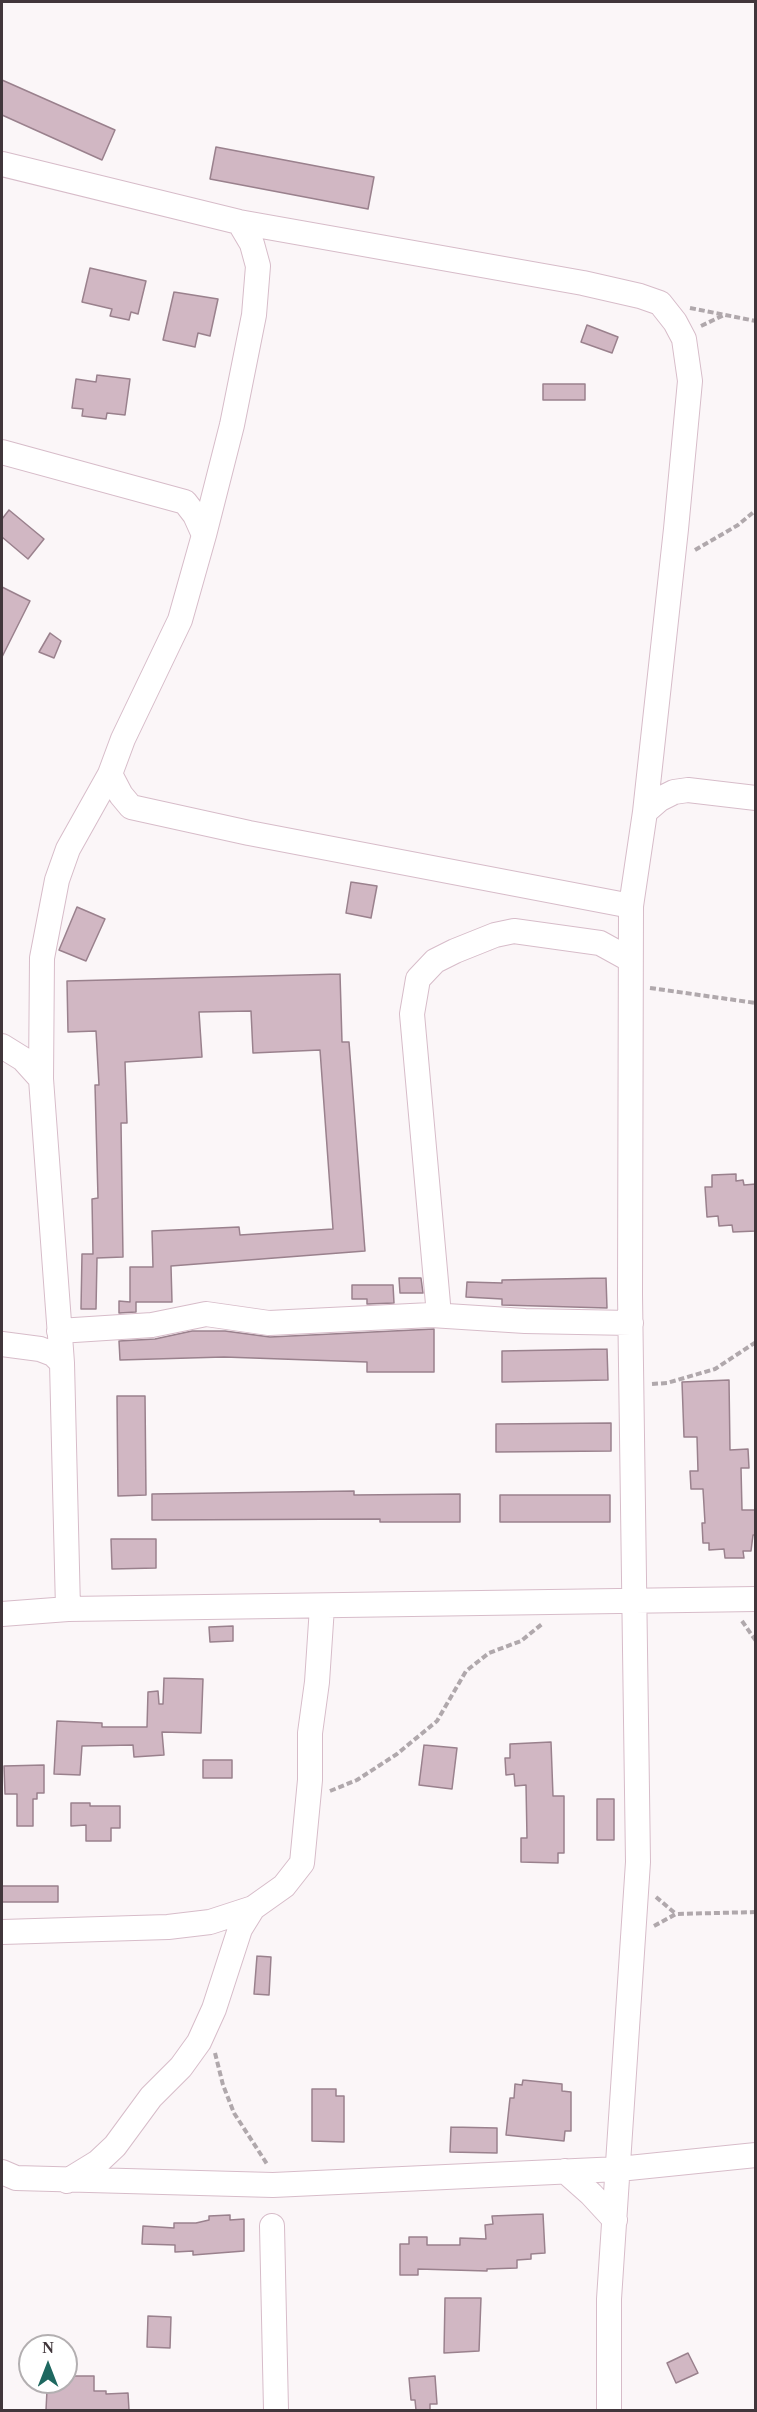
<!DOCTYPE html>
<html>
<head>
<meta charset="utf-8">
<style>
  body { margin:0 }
  #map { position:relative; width:757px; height:2412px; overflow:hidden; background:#fbf6f8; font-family:"Times New Roman",serif }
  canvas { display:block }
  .frame { position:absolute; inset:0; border:3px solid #41363b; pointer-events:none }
  .north { position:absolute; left:18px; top:2334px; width:60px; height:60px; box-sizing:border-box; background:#fff; border:2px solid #b3afb1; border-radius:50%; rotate:0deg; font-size:16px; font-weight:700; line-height:24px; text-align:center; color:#41363b }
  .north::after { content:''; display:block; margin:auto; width:21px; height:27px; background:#1e6860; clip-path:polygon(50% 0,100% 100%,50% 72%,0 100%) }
</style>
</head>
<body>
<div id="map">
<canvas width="757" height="2412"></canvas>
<div class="frame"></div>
<div class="north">N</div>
</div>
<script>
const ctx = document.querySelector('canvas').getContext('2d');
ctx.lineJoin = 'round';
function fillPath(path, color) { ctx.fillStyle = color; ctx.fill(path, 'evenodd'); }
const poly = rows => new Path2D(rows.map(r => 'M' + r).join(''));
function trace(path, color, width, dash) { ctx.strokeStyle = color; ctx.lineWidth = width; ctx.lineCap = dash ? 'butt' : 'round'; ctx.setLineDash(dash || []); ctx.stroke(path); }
const building = poly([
  [2,80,115,130,102,160,2,115,2,80],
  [216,147,374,177,368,209,210,179,216,147],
  [90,268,146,281,138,314,131,312,129,320,110,316,112,309,82,302,90,268],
  [174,292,218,299,210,336,198,333,195,347,163,340,174,292],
  [587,325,618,337,612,353,581,342,587,325],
  [97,375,130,379,125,415,107,413,106,419,82,416,83,409,72,408,76,379,96,382,97,375],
  [543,384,585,384,585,400,543,400,543,384],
  [9,510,44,539,28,559,2,537,2,519,9,510],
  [2,587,30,601,2,657,2,587],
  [50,633,61,641,54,658,39,652,50,633],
  [351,882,377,886,371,918,346,913,351,882],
  [77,907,105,919,86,961,59,950,77,907],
  [340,974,342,1042,349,1042,365,1251,171,1266,172,1302,136,1302,136,1312,119,1313,119,1301,130,1302,130,1267,153,1267,152,1231,239,1227,240,1235,333,1229,320,1050,253,1053,251,1011,199,1012,202,1057,125,1062,127,1123,121,1123,123,1257,97,1258,96,1309,81,1309,82,1254,93,1254,92,1199,98,1198,95,1085,99,1085,96,1031,68,1032,67,981,340,974],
  [736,1174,736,1181,743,1180,744,1185,756,1184,756,1231,733,1232,732,1225,719,1226,718,1216,707,1217,705,1187,712,1187,712,1175,736,1174],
  [399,1278,421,1278,423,1293,400,1293,399,1278],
  [606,1278,607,1308,502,1305,502,1299,466,1297,467,1282,502,1283,502,1280,606,1278],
  [352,1285,393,1285,394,1303,367,1304,367,1299,352,1299,352,1285],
  [434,1329,434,1372,367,1372,367,1362,224,1357,120,1360,119,1341,155,1339,192,1331,225,1331,270,1337,434,1329],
  [607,1349,608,1380,502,1382,502,1351,607,1349],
  [729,1380,730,1450,748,1449,749,1468,741,1468,742,1510,756,1510,756,1535,753,1535,751,1551,743,1551,744,1558,725,1558,724,1549,709,1550,709,1543,703,1543,702,1523,705,1523,703,1489,691,1489,690,1471,698,1471,697,1437,684,1437,682,1382,729,1380],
  [117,1396,145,1396,146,1495,118,1496,117,1396],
  [611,1423,611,1451,496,1452,496,1424,611,1423],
  [354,1491,354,1495,460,1494,460,1522,380,1522,380,1519,152,1520,152,1494,354,1491],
  [500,1495,610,1495,610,1522,500,1522,500,1495],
  [111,1539,156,1539,156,1568,112,1569,111,1539],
  [233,1626,233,1641,210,1642,209,1627,233,1626],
  [164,1678,203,1679,201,1733,162,1732,164,1755,134,1757,133,1745,82,1746,80,1775,54,1774,57,1721,102,1723,102,1727,147,1727,148,1692,158,1691,159,1704,163,1704,164,1678],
  [551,1742,553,1796,564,1796,564,1853,558,1853,558,1863,521,1862,521,1838,527,1838,526,1785,515,1786,514,1774,506,1775,505,1758,510,1758,510,1744,551,1742],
  [424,1745,457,1748,452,1789,419,1785,424,1745],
  [203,1760,232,1760,232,1778,203,1778,203,1760],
  [44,1765,44,1793,37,1793,37,1799,33,1799,33,1826,17,1826,17,1794,5,1794,4,1766,44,1765],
  [597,1799,614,1799,614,1840,597,1840,597,1799],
  [71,1803,90,1803,90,1806,120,1806,120,1828,111,1828,111,1841,86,1841,86,1825,71,1826,71,1803],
  [2,1886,58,1886,58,1902,2,1902,2,1886],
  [257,1956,271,1957,269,1995,254,1994,257,1956],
  [523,2080,562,2084,562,2091,571,2092,571,2131,565,2131,564,2141,506,2135,510,2098,514,2098,515,2084,522,2085,523,2080],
  [312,2089,336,2089,336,2096,344,2096,344,2142,312,2141,312,2089],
  [451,2127,497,2128,497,2153,450,2152,451,2127],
  [543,2214,545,2253,531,2254,531,2259,517,2260,517,2268,487,2269,487,2271,418,2269,418,2275,400,2275,400,2244,409,2244,409,2237,427,2237,427,2245,460,2245,460,2238,486,2239,485,2225,493,2224,492,2216,543,2214],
  [230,2215,230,2220,244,2219,244,2251,193,2255,193,2251,175,2252,175,2245,142,2244,143,2226,174,2228,174,2223,196,2223,209,2220,209,2216,230,2215],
  [445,2298,481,2298,479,2351,444,2353,445,2298],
  [148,2316,171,2317,170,2348,147,2347,148,2316],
  [688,2353,698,2373,676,2383,667,2363,688,2353],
  [66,2376,94,2376,94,2391,106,2391,106,2394,128,2393,129,2410,46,2410,47,2390,54,2390,55,2382,66,2382,66,2376],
  [435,2376,437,2404,430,2404,430,2410,416,2410,415,2400,411,2400,409,2378,435,2376]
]);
const path = poly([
  [690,308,756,321],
  [701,326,724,315],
  [695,550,738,525,756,510],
  [650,988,756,1003],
  [652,1384,667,1383,715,1369,756,1342],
  [742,1621,756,1641],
  [330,1791,357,1780,397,1754,437,1721,466,1671,489,1653,521,1641,542,1624],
  [656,1897,676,1914],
  [654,1926,676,1914,756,1912],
  [215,2053,223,2085,234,2113,267,2164]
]);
const minor = poly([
  [2,164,239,222,583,283,640,296,660,303,675,322,684,339,690,381,676,529,645,812,631,906,630,1294,638,1862,609,2299,609,2410],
  [2,452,185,502,195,515,204,535,180,620,123,739,110,774,121,795,131,807,249,833,631,906],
  [204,535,232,425,254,315,258,266,252,244,239,222],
  [645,812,660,799,674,792,688,790,756,798],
  [2,1046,23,1059,41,1079,62,1363],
  [41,1079,42,958,57,880,68,849,110,774],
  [439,1315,412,1014,418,979,435,961,455,951,495,935,514,931,600,943,629,959],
  [59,1331,152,1325,206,1314,269,1323,431,1315,525,1321,631,1323],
  [2,1344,40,1349,53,1354,62,1363,68,1609],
  [2,1614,68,1609,756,1599],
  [2,1932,168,1927,210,1922,253,1908],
  [565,2171,591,2194,615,2220],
  [2,2172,16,2178,273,2185,619,2169,756,2155],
  [67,2181,98,2162,115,2146,151,2097,181,2067,199,2042,214,2009,240,1929,253,1908,284,1886,302,1863,310,1780,310,1733,317,1682,322,1607],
  [272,2226,276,2410]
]);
fillPath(building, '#d1b7c3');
trace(building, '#9a818d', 1.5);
trace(minor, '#d7bcc9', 26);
trace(path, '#b0a8ac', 4, [6, 3]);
trace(minor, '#fff', 24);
</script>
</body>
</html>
